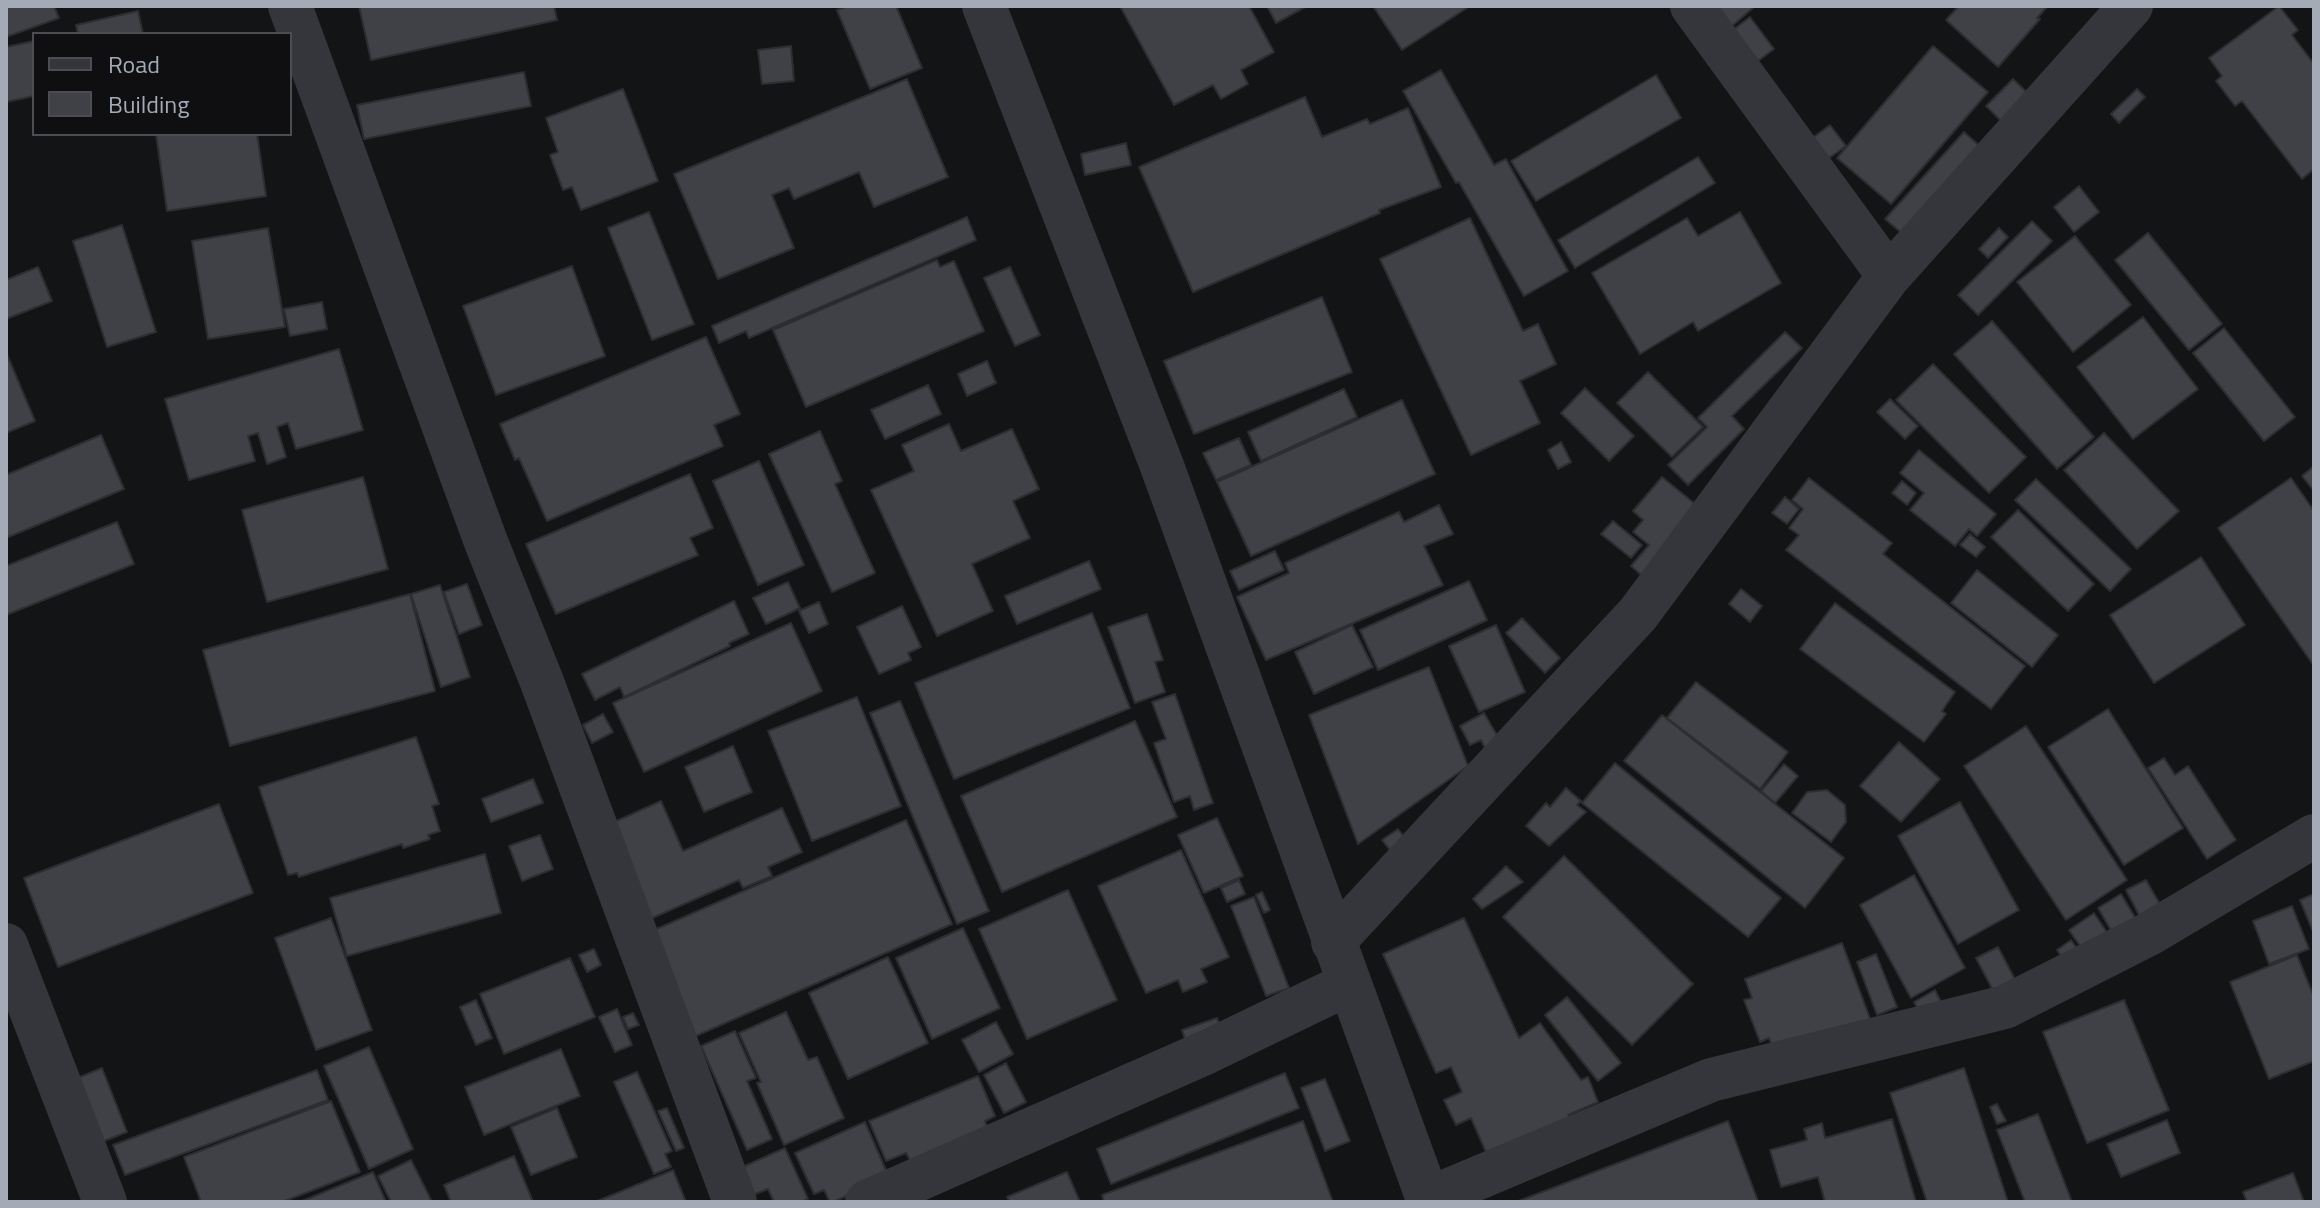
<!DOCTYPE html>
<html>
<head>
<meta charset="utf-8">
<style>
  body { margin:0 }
  #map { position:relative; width:2320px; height:1208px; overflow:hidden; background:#131416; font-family:"Titillium Web",sans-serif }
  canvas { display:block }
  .frame { position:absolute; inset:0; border:8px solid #a4abb7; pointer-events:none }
  .legend { position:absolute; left:32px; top:32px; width:260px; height:104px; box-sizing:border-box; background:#0f0f11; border:2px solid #4b4d53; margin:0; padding:10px 14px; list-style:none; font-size:24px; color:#a4abb7 }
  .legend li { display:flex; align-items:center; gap:16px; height:40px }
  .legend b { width:40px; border:2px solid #4b4d53 }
</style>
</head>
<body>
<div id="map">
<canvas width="2320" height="1208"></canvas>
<div class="frame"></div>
<ul class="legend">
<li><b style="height:10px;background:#34363b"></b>Road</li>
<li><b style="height:22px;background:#3f4146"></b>Building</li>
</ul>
</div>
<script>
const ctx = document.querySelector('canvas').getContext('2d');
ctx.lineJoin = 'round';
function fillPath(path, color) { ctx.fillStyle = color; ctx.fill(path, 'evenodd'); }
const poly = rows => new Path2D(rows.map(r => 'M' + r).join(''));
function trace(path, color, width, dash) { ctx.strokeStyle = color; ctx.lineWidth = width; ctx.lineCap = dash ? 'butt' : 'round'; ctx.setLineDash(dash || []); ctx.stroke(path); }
const building = poly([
  [6,6,54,6,59,18,6,37,6,6],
  [359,6,554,6,557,20,371,60,359,6],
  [848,6,896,6,922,68,870,89,837,10,848,6],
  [1120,6,1249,6,1274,52,1241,70,1248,84,1221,99,1213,85,1174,105,1120,6],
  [1267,6,1307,6,1276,23,1267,6],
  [1373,6,1470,6,1402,50,1373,6],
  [1715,6,1755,6,1732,26,1715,6],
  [1959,6,2048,6,2037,18,2040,19,1998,67,1946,20,1959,6],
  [2279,6,2298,30,2292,35,2314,64,2314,169,2302,179,2242,101,2235,106,2216,81,2222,76,2209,58,2279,6],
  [138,11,143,34,78,34,76,25,138,11],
  [1750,17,1774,49,1758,61,1733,30,1750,17],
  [34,41,34,96,6,102,6,47,34,41],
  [791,46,794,81,762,84,758,50,791,46],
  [1933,46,1988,92,1891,204,1837,158,1933,46],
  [1441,70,1494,165,1506,159,1568,271,1524,296,1459,182,1456,183,1403,91,1441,70],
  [524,72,531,106,364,139,357,105,524,72],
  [1656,75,1681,118,1536,201,1511,161,1656,75],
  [907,79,948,177,874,207,859,172,794,199,789,188,772,195,794,248,718,279,674,174,907,79],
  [2013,79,2035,100,2008,128,1986,106,2013,79],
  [623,89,658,181,581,210,572,187,563,190,550,155,558,152,546,118,623,89],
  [2137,89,2145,97,2119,123,2111,114,2137,89],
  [1305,97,1322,137,1367,119,1370,124,1408,108,1441,187,1379,210,1380,213,1193,292,1139,167,1305,97],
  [1830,125,1846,146,1822,163,1807,142,1830,125],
  [1964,132,1982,148,1904,235,1885,219,1964,132],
  [156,134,257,134,266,196,167,211,156,134],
  [1126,143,1131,165,1085,175,1081,154,1126,143],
  [1698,157,1715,183,1575,268,1558,240,1698,157],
  [2079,186,2099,212,2074,232,2054,207,2079,186],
  [649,212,694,324,652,340,608,228,649,212],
  [1740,212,1781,283,1698,331,1693,322,1640,354,1592,273,1687,218,1698,236,1740,212],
  [967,217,976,240,749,338,746,331,719,343,712,326,967,217],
  [1470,218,1523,331,1538,324,1556,364,1520,381,1540,423,1471,455,1380,259,1470,218],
  [2032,221,2052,241,1978,315,1958,295,2032,221],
  [122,225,156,332,107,347,73,241,122,225],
  [268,228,285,327,208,339,192,241,268,228],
  [1999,228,2008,237,1988,258,1979,249,1999,228],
  [2148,233,2222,324,2189,350,2115,260,2148,233],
  [2075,236,2131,305,2073,352,2017,282,2075,236],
  [937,260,940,267,954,261,984,331,806,407,773,330,937,260],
  [572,266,605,356,496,395,463,306,572,266],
  [38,267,52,301,6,319,6,280,38,267],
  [1010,267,1040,335,1015,346,984,278,1010,267],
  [1322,297,1352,372,1194,434,1164,361,1322,297],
  [322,302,327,329,290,336,284,309,322,302],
  [2143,317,2198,389,2133,439,2077,367,2143,317],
  [1992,321,2094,437,2057,469,1954,354,1992,321],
  [2224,328,2295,417,2264,441,2193,353,2224,328],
  [1785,332,1802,348,1732,416,1744,429,1688,485,1668,465,1707,427,1698,418,1785,332],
  [706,337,740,414,714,425,723,446,547,521,519,458,515,460,500,424,706,337],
  [339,349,363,430,296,449,288,423,277,427,286,457,267,464,258,433,248,436,255,461,189,480,165,399,339,349],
  [6,352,35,421,6,433,6,352],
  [987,361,996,383,967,396,958,374,987,361],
  [1933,364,2026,457,1989,493,1896,400,1933,364],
  [1648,372,1703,427,1672,457,1617,403,1648,372],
  [928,385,941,414,885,439,871,410,928,385],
  [1585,388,1634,436,1609,461,1561,413,1585,388],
  [1344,389,1357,417,1261,461,1248,432,1344,389],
  [1890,399,1918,426,1905,439,1877,412,1890,399],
  [1402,400,1435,474,1251,556,1217,482,1402,400],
  [949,424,961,451,1012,429,1039,489,1013,501,1030,538,972,564,993,611,937,636,871,490,914,471,902,445,949,424],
  [820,431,842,481,835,484,875,573,832,592,769,454,820,431],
  [2104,433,2179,511,2137,549,2064,470,2104,433],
  [101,435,124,489,6,538,6,475,101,435],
  [1239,438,1251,465,1216,480,1203,453,1239,438],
  [1561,442,1571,462,1558,469,1548,450,1561,442],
  [1919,450,1996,514,1977,536,1969,529,1955,546,1910,510,1924,493,1900,473,1919,450],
  [759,461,804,565,758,585,713,481,759,461],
  [2314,466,2314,491,2302,476,2314,466],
  [690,474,713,528,690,538,698,555,556,614,526,544,690,474],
  [363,477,388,569,267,602,242,510,363,477],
  [1662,477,1705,512,1647,580,1631,566,1649,545,1633,532,1643,520,1633,511,1662,477],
  [1809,478,1892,543,1883,554,2025,666,1991,709,1786,550,1799,535,1789,528,1803,509,1792,500,1809,478],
  [2291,478,2314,511,2314,666,2218,528,2291,478],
  [2036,479,2131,569,2110,591,2015,500,2036,479],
  [1902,481,1916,493,1907,505,1892,493,1902,481],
  [1785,497,1799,509,1787,524,1772,513,1785,497],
  [1439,505,1453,534,1424,546,1443,585,1266,660,1237,597,1289,573,1285,563,1399,512,1404,522,1439,505],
  [2018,510,2094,584,2068,611,1991,537,2018,510],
  [1613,521,1642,545,1631,558,1601,534,1613,521],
  [117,522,134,564,6,615,6,566,117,522],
  [1970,534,1985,547,1976,557,1960,545,1970,534],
  [1275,551,1284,570,1239,590,1230,571,1275,551],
  [2201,557,2245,625,2154,683,2110,615,2201,557],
  [1089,561,1101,589,1017,624,1005,596,1089,561],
  [1977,570,2058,635,2032,667,1951,603,1977,570],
  [1469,581,1487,620,1378,670,1360,630,1469,581],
  [788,582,800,608,766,624,753,598,788,582],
  [467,584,482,625,459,634,444,592,467,584],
  [440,585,470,677,441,687,411,594,440,585],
  [1741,589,1762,606,1750,622,1729,604,1741,589],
  [410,594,435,691,230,746,203,650,410,594],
  [734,601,749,634,729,643,730,646,624,697,620,687,595,700,582,674,734,601],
  [819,602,828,624,809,633,799,611,819,602],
  [1835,603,1955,692,1942,711,1946,714,1924,742,1800,649,1835,603],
  [902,606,921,647,908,653,911,660,879,674,857,627,902,606],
  [1092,613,1130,708,954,779,915,683,1092,613],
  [1147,614,1163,660,1155,662,1165,692,1135,703,1108,627,1147,614],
  [1522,618,1560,658,1545,673,1506,633,1522,618],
  [791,623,822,691,644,772,613,703,791,623],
  [1352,625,1373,667,1314,694,1295,652,1352,625],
  [1496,625,1525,692,1479,712,1449,646,1496,625],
  [1429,667,1468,766,1358,844,1309,715,1429,667],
  [1696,682,1788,752,1760,789,1667,718,1696,682],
  [1175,694,1213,803,1194,810,1190,796,1174,802,1154,743,1166,739,1152,702,1175,694],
  [857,697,901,806,812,841,768,731,857,697],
  [900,701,989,911,957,924,870,713,900,701],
  [2108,709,2183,828,2124,865,2048,747,2108,709],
  [1484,713,1505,749,1490,758,1481,740,1470,745,1460,726,1484,713],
  [603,714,613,732,592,743,583,725,603,714],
  [1662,715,1844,858,1805,908,1624,761,1662,715],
  [1135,721,1177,817,1002,892,961,796,1135,721],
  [2026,726,2127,880,2066,920,1964,766,2026,726],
  [416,737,439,804,432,806,440,831,428,835,430,839,403,848,402,844,299,877,297,873,288,875,259,787,416,737],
  [1899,742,1940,779,1901,822,1860,786,1899,742],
  [733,746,752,792,704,812,685,767,733,746],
  [2164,758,2175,775,2188,766,2236,840,2207,859,2148,768,2164,758],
  [1615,763,1781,898,1748,937,1582,803,1615,763],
  [1784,764,1798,776,1775,803,1761,791,1784,764],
  [533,779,543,803,491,822,482,799,533,779],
  [1566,788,1581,801,1577,805,1586,812,1549,846,1526,826,1546,803,1550,807,1566,788],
  [1827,790,1845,805,1846,822,1831,842,1792,813,1807,792,1827,790],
  [661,801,683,851,782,808,802,852,768,867,772,876,743,888,739,880,643,922,601,828,661,801],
  [1960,802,2019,910,1958,944,1898,836,1960,802],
  [219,804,253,893,58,967,24,878,219,804],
  [1217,818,1243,876,1204,893,1178,835,1217,818],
  [906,820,952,924,691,1038,645,934,906,820],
  [1398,829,1412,847,1396,858,1382,840,1398,829],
  [540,835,553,869,522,881,509,846,540,835],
  [1181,850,1229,957,1201,969,1207,982,1183,992,1178,980,1146,993,1098,886,1181,850],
  [485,854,501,913,347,956,330,898,485,854],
  [1564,856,1693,984,1632,1045,1503,917,1564,856],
  [1506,866,1523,882,1482,909,1473,899,1506,866],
  [1914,875,1965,968,1911,998,1860,905,1914,875],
  [1239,880,1245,894,1227,902,1221,888,1239,880],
  [2146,880,2161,906,2140,917,2126,890,2146,880],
  [1068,890,1117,1000,1027,1039,979,929,1068,890],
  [1262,892,1270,910,1264,913,1256,895,1262,892],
  [2121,894,2139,924,2115,937,2098,908,2121,894],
  [2314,894,2314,934,2300,900,2314,894],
  [1254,897,1289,988,1266,996,1231,906,1254,897],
  [2292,906,2309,949,2269,964,2253,921,2292,906],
  [2094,913,2112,940,2087,956,2069,930,2094,913],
  [331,918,372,1030,316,1050,275,938,331,918],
  [1464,918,1519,1038,1540,1023,1581,1080,1588,1077,1598,1102,1568,1115,1571,1119,1486,1152,1471,1118,1456,1125,1444,1100,1462,1092,1451,1067,1436,1073,1383,954,1464,918],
  [963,928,1000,1008,932,1039,896,958,963,928],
  [2071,940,2083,957,2069,967,2057,950,2071,940],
  [1842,943,1872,1024,1775,1054,1769,1038,1760,1042,1744,1000,1752,998,1745,979,1842,943],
  [1998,947,2019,987,1997,998,1976,958,1998,947],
  [594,949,601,965,587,972,579,955,594,949],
  [1876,954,1897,1007,1877,1015,1857,962,1876,954],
  [2297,955,2314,997,2314,1061,2269,1079,2230,982,2297,955],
  [888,957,928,1043,848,1079,809,993,888,957],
  [570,958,595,1017,504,1054,480,994,570,958],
  [1935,990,1946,1012,1925,1022,1914,1002,1935,990],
  [1567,997,1621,1063,1598,1081,1545,1015,1567,997],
  [476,1000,492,1038,476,1045,460,1007,476,1000],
  [2124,1000,2169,1110,2087,1143,2043,1032,2124,1000],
  [617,1009,632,1045,615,1052,599,1017,617,1009],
  [786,1012,808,1060,817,1057,844,1118,784,1145,757,1083,761,1082,739,1033,786,1012],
  [633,1013,639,1025,628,1029,623,1017,633,1013],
  [1217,1018,1223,1033,1187,1045,1182,1030,1217,1018],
  [996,1022,1013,1054,979,1072,962,1040,996,1022],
  [735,1031,756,1078,747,1081,772,1139,747,1150,701,1046,735,1031],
  [369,1047,413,1149,369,1169,324,1066,369,1047],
  [561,1049,580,1096,484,1135,465,1087,561,1049],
  [1006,1063,1026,1102,1004,1113,984,1075,1006,1063],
  [102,1068,127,1132,89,1147,65,1083,102,1068],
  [1964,1068,2008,1202,1927,1202,1890,1093,1964,1068],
  [317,1070,328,1100,125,1175,113,1145,317,1070],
  [637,1072,672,1151,665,1154,671,1167,654,1174,614,1082,637,1072],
  [1285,1073,1299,1108,1111,1184,1097,1149,1285,1073],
  [978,1076,995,1116,985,1121,989,1132,912,1164,906,1153,886,1161,869,1121,978,1076],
  [1325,1079,1350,1141,1325,1151,1301,1088,1325,1079],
  [331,1101,360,1172,282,1202,201,1202,184,1157,331,1101],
  [1997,1104,2006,1121,1997,1124,1990,1107,1997,1104],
  [557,1108,577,1157,531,1175,511,1127,557,1108],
  [667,1108,684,1148,676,1151,658,1111,667,1108],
  [2038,1114,2072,1202,2025,1202,1997,1130,2038,1114],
  [1892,1119,1916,1202,1825,1202,1818,1177,1781,1187,1770,1150,1807,1140,1804,1129,1822,1123,1825,1138,1892,1119],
  [2167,1120,2180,1153,2121,1177,2107,1144,2167,1120],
  [1303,1121,1333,1202,1104,1202,1102,1195,1303,1121],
  [1728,1121,1758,1201,1516,1202,1728,1121],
  [865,1122,889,1177,833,1202,830,1202,824,1190,814,1194,795,1153,865,1122],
  [785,1148,808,1199,801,1202,774,1202,768,1189,750,1196,738,1169,785,1148],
  [514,1156,533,1202,451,1202,444,1185,514,1156],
  [411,1160,432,1202,391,1202,378,1176,411,1160],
  [673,1170,686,1202,595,1202,673,1170],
  [373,1172,386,1202,300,1202,373,1172],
  [1067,1172,1080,1202,1010,1202,1007,1197,1067,1172],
  [2293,1173,2304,1202,2247,1202,2243,1192,2293,1173]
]);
const minor = poly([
  [290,6,486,542,542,682,735,1202],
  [1692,6,1889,276],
  [1333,942,1638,614,1889,276,2131,6],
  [6,945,105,1202],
  [1428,1199,1711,1080,2005,1007,2147,935,2314,836],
  [867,1202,1207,1052,1348,984]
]);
const tertiary = poly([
  [984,6,1162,466,1429,1202]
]);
fillPath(building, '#3f4146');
trace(building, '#2d2e32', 2);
trace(minor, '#34363b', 44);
trace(tertiary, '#34363b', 44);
</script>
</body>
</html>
